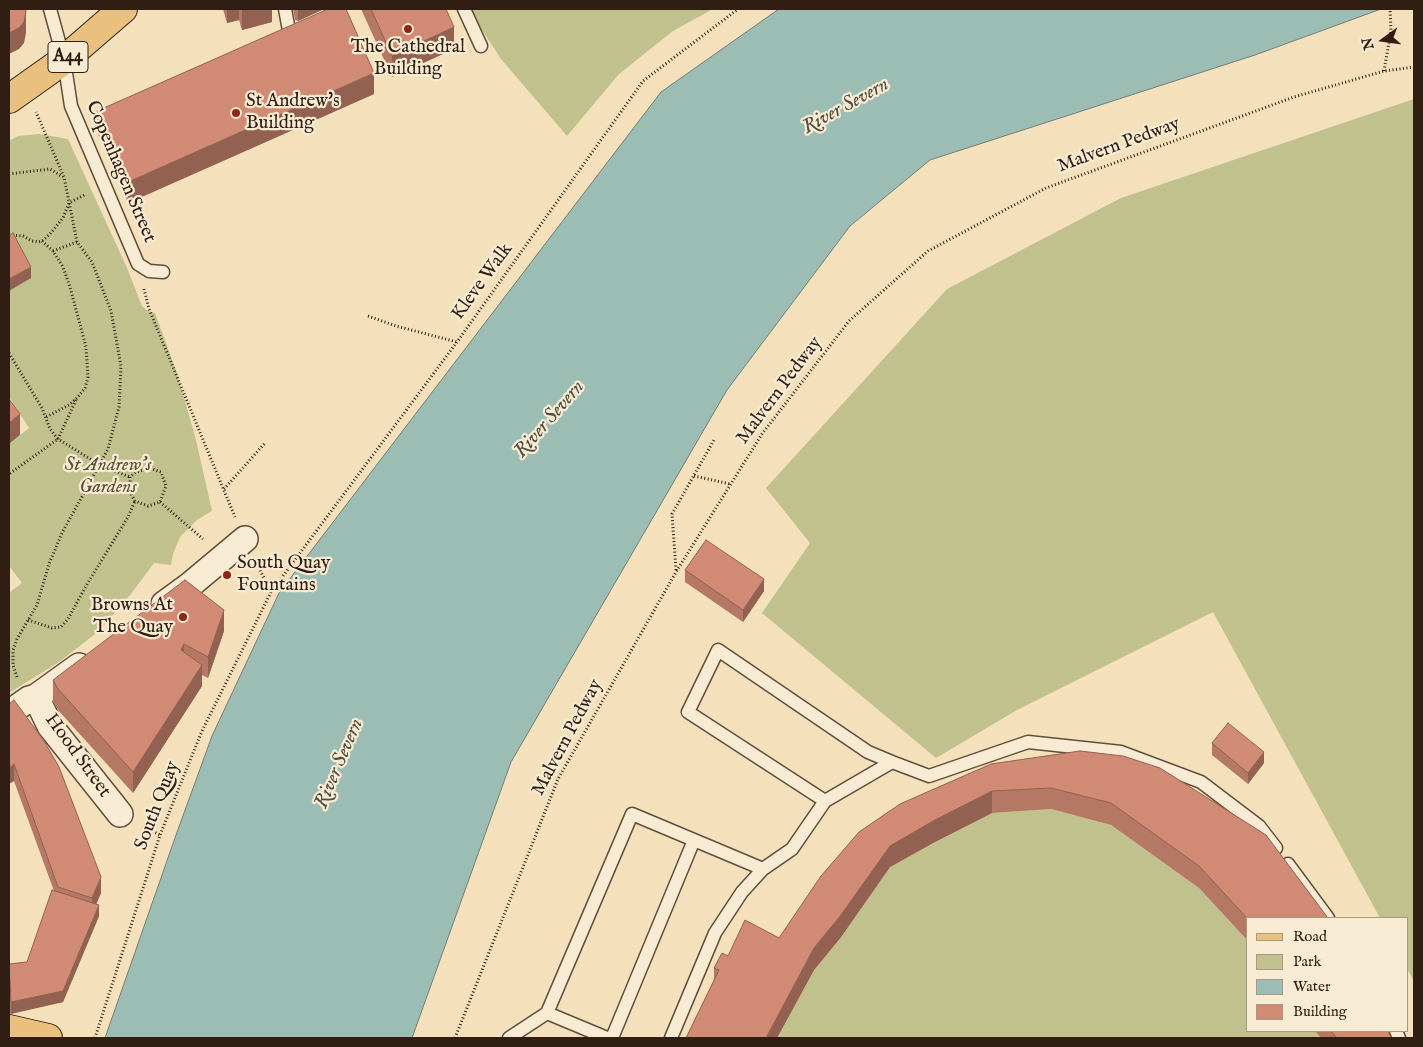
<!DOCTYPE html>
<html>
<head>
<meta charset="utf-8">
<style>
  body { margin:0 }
  #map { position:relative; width:1423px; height:1047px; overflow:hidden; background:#f5e0bc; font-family:"IM FELL English",serif }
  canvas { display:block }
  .frame { position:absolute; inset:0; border:10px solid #2f1e11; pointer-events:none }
  .legend { position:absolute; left:1246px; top:917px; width:162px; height:115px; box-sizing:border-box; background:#f8ebd3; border:1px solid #a89985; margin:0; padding:6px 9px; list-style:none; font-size:15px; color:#2f1e11 }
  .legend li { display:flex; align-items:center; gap:10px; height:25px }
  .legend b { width:25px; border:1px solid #a89985 }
  .north { position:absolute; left:1358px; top:15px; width:50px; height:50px; -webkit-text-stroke:4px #f8ebd3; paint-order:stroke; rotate:256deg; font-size:14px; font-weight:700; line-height:20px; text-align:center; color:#2f1e11 }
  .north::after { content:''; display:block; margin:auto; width:18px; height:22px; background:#2f1e11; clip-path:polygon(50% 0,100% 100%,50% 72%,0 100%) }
</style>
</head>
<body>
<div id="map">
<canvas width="1423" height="1047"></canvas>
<div class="frame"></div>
<ul class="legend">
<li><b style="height:6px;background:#eac07e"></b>Road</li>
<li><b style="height:14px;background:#c0c18d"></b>Park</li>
<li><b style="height:14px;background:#9cbdb4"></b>Water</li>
<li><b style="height:14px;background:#d18b74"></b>Building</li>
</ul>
<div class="north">N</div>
</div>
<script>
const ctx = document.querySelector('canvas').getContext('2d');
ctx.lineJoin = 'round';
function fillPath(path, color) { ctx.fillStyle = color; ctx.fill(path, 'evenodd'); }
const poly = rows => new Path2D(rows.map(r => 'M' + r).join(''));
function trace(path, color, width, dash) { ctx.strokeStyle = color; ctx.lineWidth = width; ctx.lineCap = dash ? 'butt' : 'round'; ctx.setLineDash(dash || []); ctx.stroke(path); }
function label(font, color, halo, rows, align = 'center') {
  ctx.font = font + ' "IM FELL English",serif'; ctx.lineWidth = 4.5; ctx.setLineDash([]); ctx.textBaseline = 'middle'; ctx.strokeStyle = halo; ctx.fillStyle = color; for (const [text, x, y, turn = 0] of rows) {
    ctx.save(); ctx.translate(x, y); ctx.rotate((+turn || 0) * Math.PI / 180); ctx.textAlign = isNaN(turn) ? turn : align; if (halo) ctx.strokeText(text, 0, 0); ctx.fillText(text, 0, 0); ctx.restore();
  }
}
const green = poly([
  [469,9,713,9,673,31,619,74,567,136,501,59,471,13],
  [1414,99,1414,982,1407,968,1407,918,1380,918,1213,612,1017,710,936,758,762,613,810,543,766,488,947,289,1121,198],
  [39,134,68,139,127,268,142,306,148,311,155,313,177,373,196,440,212,511,197,520,180,537,173,554,171,565,154,563,131,594,99,631,59,662,9,693,9,593,22,583,9,566,9,444,29,428,9,397,9,141,18,136],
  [1051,809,1111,825,1199,888,1245,938,1247,940,1247,1031,1315,1031,1321,1038,777,1038,814,970,841,937,890,867,933,843,992,813]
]);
const water = poly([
  [779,9,1381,9,1255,55,930,160,850,226,727,390,511,762,412,1038,105,1038,176,835,212,736,279,593,661,92,779,9]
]);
const path = poly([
  [1384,71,1391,31,1390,9],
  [9,174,50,169,63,177],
  [9,235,23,236,32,241,38,242,42,241,49,235,63,218,69,203,86,194],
  [42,241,53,251,63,267,70,287,86,347,88,377,85,388,77,398,69,405,46,417],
  [53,251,77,242],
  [144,289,149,309,235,517],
  [368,316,396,326,457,342],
  [9,353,42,408,50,429,58,439,9,474],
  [76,400,58,439,100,465,130,477],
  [150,468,161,472,166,486,160,502,148,506,135,501,130,492,130,477,136,472,150,468],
  [694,476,730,484],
  [224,489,266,442],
  [160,502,203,539],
  [257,564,271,592],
  [676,570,672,514,714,440],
  [28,620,52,628,61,627,68,619,86,586,128,517,135,501],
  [17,677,13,665,13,650,17,639,37,605,49,564,62,533,108,449,119,407,121,366,111,311,92,262,77,242,64,177,36,112],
  [143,826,160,835],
  [95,1038,160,835,202,731,271,592,457,342,643,81,738,9],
  [455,1038,558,779,676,572,762,434,849,321,928,251,1046,188,1294,97,1384,71,1414,67]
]);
const lane = poly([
  [50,9,64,60,71,106,138,264,149,271,163,272],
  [285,9,290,36],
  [464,9,481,46],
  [892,762,825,801,688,712,718,650,868,752,892,762,929,776,1028,742,1121,752,1201,782,1259,826,1276,848],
  [1288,864,1328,918],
  [547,1013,607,1038],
  [1396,1031,1399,1038],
  [509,1038,547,1013,632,814,763,869],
  [612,1038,694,840],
  [671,1038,715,933,742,892,763,869,792,849,825,801]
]);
const street = poly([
  [164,604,190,585,245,539],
  [36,697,50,726,120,814],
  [9,713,29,699,36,697,79,666]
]);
const primary = poly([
  [9,99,64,60,123,9],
  [9,1029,48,1038]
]);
const wall = poly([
  [223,9,272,9,272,22,242,30,239,20,227,23],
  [293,9,324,9,298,21,295,20],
  [361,9,446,9,454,49,392,77],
  [374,94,128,203,97,132,97,111],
  [685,570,764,591,743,622,685,582],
  [224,631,208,678,202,675,202,686,133,793,58,710,53,702,53,680],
  [9,704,101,893,96,904,99,916,63,1002,9,1014,9,964,27,962,54,891,14,781],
  [1212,743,1264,763,1248,784,1212,755],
  [1080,751,1328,918,1247,918,1247,940,1199,888,1111,825,1051,809,992,813,933,843,890,867,841,937,814,970,777,1038,686,1038,714,980,714,968,728,956,779,938,859,832],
  [1315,1031,1388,1031,1391,1038,1321,1038]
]);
const shadedWall = poly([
  [227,9,239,9,239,20,227,23],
  [242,9,272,9,272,22,242,30],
  [298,9,324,9,298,21],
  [26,11,26,33,24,43,19,49,9,54,9,33],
  [454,27,454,49,392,77,392,56],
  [374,73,374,94,128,203,128,182],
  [31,267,31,278,9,291,9,279],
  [20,414,20,435,9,444,9,423],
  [10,567,10,588,9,589,9,568],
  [764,579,764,591,743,622,743,610],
  [224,610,224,631,208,678,208,657],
  [184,644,184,665,181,650],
  [202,665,202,686,133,793,133,772],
  [1264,752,1264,763,1248,784,1248,773],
  [14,764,14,781,9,784,9,768],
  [992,791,992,813,933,843,890,867,841,937,814,970,777,1038,766,1038,814,948,890,846,933,821],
  [101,877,101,893,92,914,92,898],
  [99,905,99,916,63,1002,11,1014,11,1002]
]);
const building = poly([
  [9,9,25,9,26,11,24,22,19,28,9,33,9,9],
  [328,9,346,9,374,73,128,182,97,111,328,9],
  [371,9,446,9,454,27,392,56,371,9],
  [13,233,31,267,9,279,9,236,13,233],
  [9,399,20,414,9,423,9,399],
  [706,540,764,579,743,610,685,570,706,540],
  [185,580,224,610,208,657,184,644,181,650,202,665,133,772,58,689,53,680,185,580],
  [14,700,44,741,59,767,101,877,92,898,58,887,14,764,9,768,9,704,14,700],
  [1228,723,1264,752,1248,773,1212,743,1228,723],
  [1080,751,1123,756,1160,768,1266,835,1328,918,1247,918,1199,866,1111,803,1051,788,992,791,933,821,890,846,841,915,814,948,766,1038,686,1038,719,970,714,968,722,953,728,956,745,920,779,938,821,876,859,832,900,804,991,764,1080,751],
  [52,890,99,905,63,991,11,1002,9,964,27,962,52,890],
  [9,974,11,992,9,992,9,974],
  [1331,1031,1388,1031,1391,1038,1337,1038,1331,1031]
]);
const markers = [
  [408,29,5,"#8f2418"],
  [236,113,5,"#8f2418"],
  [227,575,5,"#8f2418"],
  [183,617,5,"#8f2418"]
];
const shields = [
  [68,57,40]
];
const shieldNames = [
  ["A44",68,57]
];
const poiNames = [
  ["The Cathedral",408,48,"center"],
  ["Building",408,70,"center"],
  ["St Andrew's",246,102],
  ["Building",246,124],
  ["South Quay",237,564],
  ["Fountains",237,586],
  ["Browns At",173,606,"right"],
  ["The Quay",173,628,"right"]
];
const streetNames = [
  ["Malvern Pedway",1119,146,-20],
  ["Copenhagen Street",120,172,67],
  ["Kleve Walk",483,282,-54],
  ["Malvern Pedway",780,391,-53],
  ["Malvern Pedway",568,738,-62],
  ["Hood Street",77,756,54],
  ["South Quay",158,806,-69]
];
const parkNames = [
  ["St Andrew's",108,466],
  ["Gardens",108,488]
];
const waterNames = [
  ["River Severn",846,107,-29],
  ["River Severn",550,420,-49],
  ["River Severn",340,764,-67]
];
fillPath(green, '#c0c18d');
fillPath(water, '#9cbdb4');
trace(water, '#707d73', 1);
trace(lane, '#604e3c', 15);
trace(street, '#604e3c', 28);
trace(primary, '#2f1e11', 30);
trace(path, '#2f1e11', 3, [1, 2.5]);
trace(lane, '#f8ebd3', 12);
trace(street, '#f8ebd3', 25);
trace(primary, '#eac07e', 28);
fillPath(wall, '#b47864');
fillPath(shadedWall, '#926151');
fillPath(building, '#d18b74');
trace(building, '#926151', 1);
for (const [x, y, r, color] of markers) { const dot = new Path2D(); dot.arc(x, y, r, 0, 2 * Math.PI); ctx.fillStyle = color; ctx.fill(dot); trace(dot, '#f8ebd3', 2); }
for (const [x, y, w] of shields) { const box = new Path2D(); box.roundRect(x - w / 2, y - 15.5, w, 31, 4); ctx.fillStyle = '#f8ebd3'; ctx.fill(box); trace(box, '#2f1e11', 1); }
label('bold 18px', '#2f1e11', null, shieldNames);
label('19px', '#2f1e11', '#f8ebd3', poiNames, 'left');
label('19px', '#2f1e11', '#f8ebd3', streetNames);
label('italic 19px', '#5a4f36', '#f8ebd3', parkNames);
label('italic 20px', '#504e42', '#f8ebd3', waterNames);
</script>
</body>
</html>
